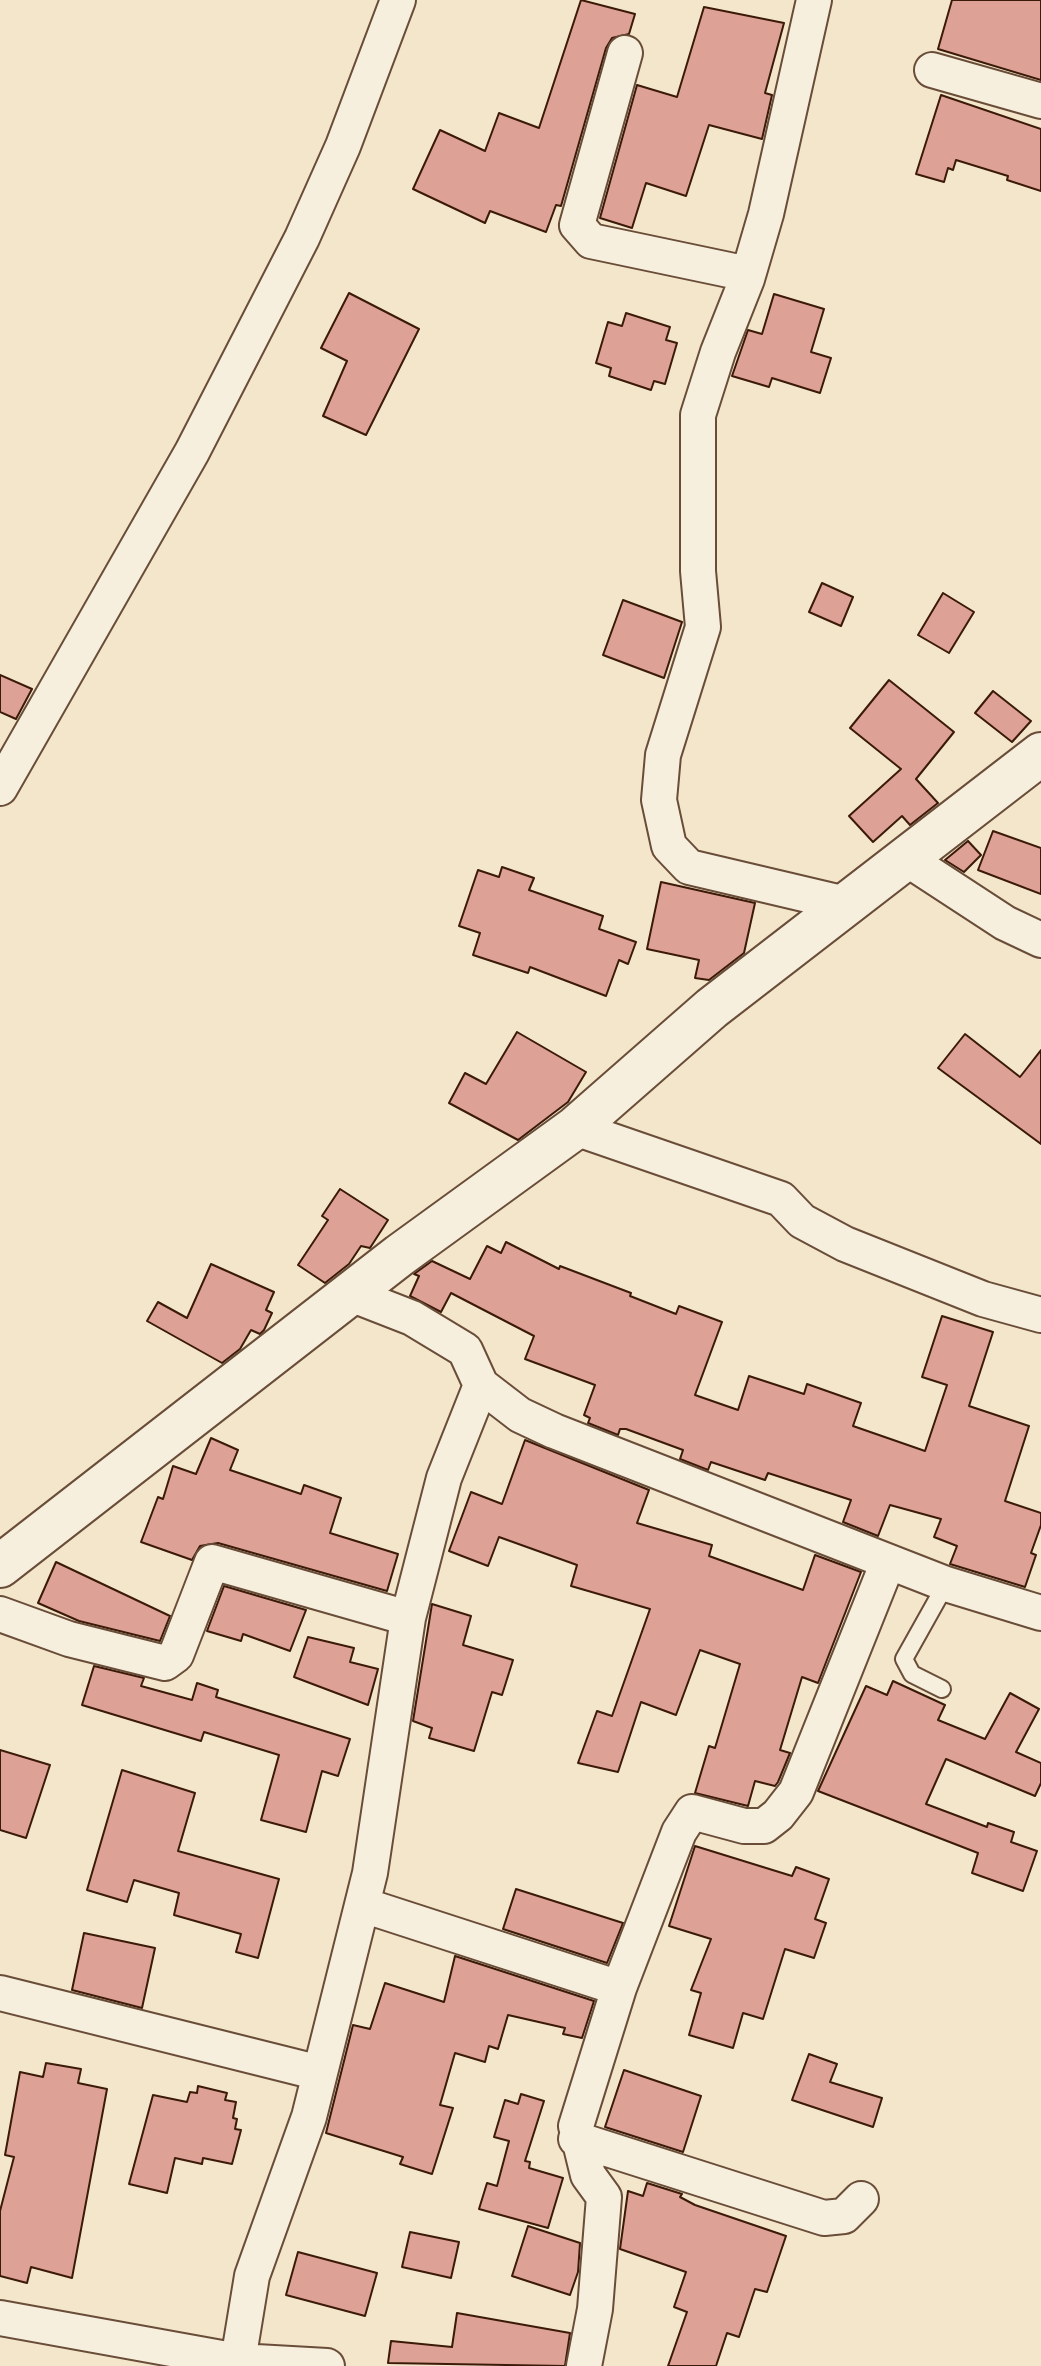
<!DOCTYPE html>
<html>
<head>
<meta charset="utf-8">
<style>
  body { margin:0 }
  canvas { display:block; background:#f3e6ca }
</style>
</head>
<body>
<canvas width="1041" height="2366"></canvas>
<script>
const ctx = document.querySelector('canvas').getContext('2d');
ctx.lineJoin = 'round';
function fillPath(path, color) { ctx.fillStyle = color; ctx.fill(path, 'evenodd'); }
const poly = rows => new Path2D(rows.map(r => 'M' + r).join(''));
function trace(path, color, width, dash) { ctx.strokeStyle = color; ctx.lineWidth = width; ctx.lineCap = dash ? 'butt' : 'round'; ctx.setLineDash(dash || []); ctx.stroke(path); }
const building = poly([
  [581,0,635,14,629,34,612,38,606,48,561,206,556,205,546,232,490,211,485,223,413,189,440,130,485,151,499,113,539,128,581,0],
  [952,0,1041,0,1041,80,938,49,952,0],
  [704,7,784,23,765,93,772,95,762,139,709,125,686,196,646,183,632,228,600,218,637,85,677,97,704,7],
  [941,95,1041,129,1041,191,1007,180,1008,176,956,160,953,170,948,168,944,182,916,174,941,95],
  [349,293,419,329,366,435,323,416,347,361,321,348,349,293],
  [774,294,824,309,811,352,831,358,820,393,772,378,769,387,732,376,748,330,762,334,774,294],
  [626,313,670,327,666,340,677,343,665,384,654,381,651,390,609,376,611,368,596,363,608,322,622,326,626,313],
  [822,583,853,597,841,626,809,612,822,583],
  [943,593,974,612,949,653,918,635,943,593],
  [623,600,682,622,664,678,603,655,623,600],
  [0,675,32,689,16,719,0,712,0,675],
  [889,680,954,732,916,779,938,803,910,825,902,816,873,842,849,816,901,769,850,728,889,680],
  [993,691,1031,721,1012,742,975,713,993,691],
  [993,831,1041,848,1041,894,978,870,993,831],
  [968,841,981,855,964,872,945,860,968,841],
  [502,867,534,878,529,890,603,916,599,929,636,942,628,964,619,960,606,996,530,967,528,973,473,955,480,933,459,926,478,870,499,877,502,867],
  [661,882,755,903,744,953,709,980,695,978,699,960,647,949,661,882],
  [517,1032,586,1072,568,1102,518,1140,449,1103,465,1073,486,1084,517,1032],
  [965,1034,1020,1077,1041,1050,1041,1144,938,1068,965,1034],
  [340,1189,388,1220,370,1248,361,1246,349,1264,325,1283,298,1265,328,1220,322,1216,340,1189],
  [506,1242,559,1269,560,1266,631,1293,630,1296,676,1314,679,1306,722,1322,695,1395,738,1410,749,1376,804,1394,807,1384,861,1403,853,1426,925,1451,947,1385,922,1377,942,1316,993,1332,969,1406,1029,1426,1005,1501,1041,1513,1041,1525,1031,1553,1036,1555,1025,1587,950,1564,957,1546,934,1537,941,1519,890,1505,878,1536,843,1522,851,1500,768,1473,765,1480,711,1462,708,1470,680,1459,683,1450,626,1429,620,1429,618,1435,588,1423,590,1418,584,1415,595,1385,525,1359,534,1336,451,1293,441,1312,410,1296,419,1276,414,1274,432,1261,470,1279,487,1246,501,1253,506,1242],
  [211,1264,274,1292,266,1310,272,1313,264,1330,260,1334,251,1330,240,1349,222,1363,147,1321,158,1302,187,1318,211,1264],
  [211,1438,238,1450,230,1470,301,1494,304,1485,341,1498,330,1533,398,1554,387,1591,218,1543,200,1546,192,1560,141,1542,158,1497,163,1499,173,1466,196,1474,211,1438],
  [525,1440,649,1490,637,1523,712,1545,709,1556,803,1590,815,1555,861,1572,818,1683,802,1677,780,1750,790,1753,778,1782,775,1786,755,1781,748,1806,695,1793,709,1746,715,1748,740,1664,700,1650,676,1715,641,1702,618,1772,578,1763,597,1711,612,1716,650,1609,571,1586,577,1565,499,1537,488,1566,449,1551,471,1492,502,1504,525,1440],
  [56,1562,170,1616,160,1641,79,1621,38,1603,56,1562],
  [224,1586,306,1610,290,1651,243,1634,241,1641,207,1631,224,1586],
  [432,1604,471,1616,463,1645,513,1660,502,1695,492,1692,474,1751,429,1738,432,1728,413,1721,432,1604],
  [308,1637,354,1648,350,1662,378,1669,368,1705,294,1677,308,1637],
  [94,1666,144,1678,141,1686,192,1700,197,1683,218,1690,216,1697,350,1739,338,1776,322,1771,306,1832,261,1820,279,1755,204,1732,201,1741,82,1705,94,1666],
  [893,1681,945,1705,938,1720,985,1739,1010,1693,1039,1709,1016,1752,1041,1763,1041,1783,1035,1796,946,1759,926,1804,987,1827,988,1823,1014,1832,1011,1842,1037,1851,1023,1891,972,1873,978,1853,818,1791,866,1686,887,1695,893,1681],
  [0,1750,50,1765,26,1838,0,1830,0,1750],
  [122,1770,195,1793,178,1851,279,1879,258,1958,236,1952,241,1934,174,1915,179,1893,134,1880,127,1902,87,1890,122,1770],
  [695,1846,792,1876,796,1867,829,1879,815,1919,826,1923,814,1958,785,1949,763,2019,743,2013,733,2048,689,2035,701,1993,691,1990,711,1939,669,1926,695,1846],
  [516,1889,623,1923,607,1963,503,1929,516,1889],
  [84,1933,155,1948,142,2008,72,1990,84,1933],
  [455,1956,594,2001,582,2038,563,2034,565,2028,508,2015,498,2049,489,2046,485,2062,455,2053,440,2105,453,2108,432,2174,400,2164,403,2157,326,2133,353,2025,370,2029,385,1983,444,2002,455,1956],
  [809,2054,837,2064,830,2082,882,2098,873,2127,792,2100,809,2054],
  [46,2063,81,2069,78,2083,107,2089,72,2278,31,2267,27,2283,0,2276,0,2211,14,2157,5,2155,20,2072,43,2077,46,2063],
  [624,2070,701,2096,683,2152,605,2127,624,2070],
  [198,2086,227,2093,225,2100,236,2102,233,2118,237,2119,235,2129,241,2130,232,2164,203,2158,202,2164,175,2158,167,2193,129,2184,153,2095,187,2102,190,2092,197,2093,198,2086],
  [521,2094,544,2101,525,2161,530,2162,529,2168,563,2178,548,2228,479,2209,487,2183,497,2186,509,2141,494,2137,505,2100,518,2104,521,2094],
  [647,2183,682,2194,680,2197,695,2205,786,2236,767,2292,755,2289,739,2337,727,2333,716,2366,668,2366,687,2312,674,2307,686,2272,620,2249,628,2191,643,2196,647,2183],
  [528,2226,580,2243,578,2272,570,2295,512,2276,528,2226],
  [410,2232,459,2242,451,2278,402,2267,410,2232],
  [298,2252,377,2273,365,2316,286,2295,298,2252],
  [457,2313,570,2333,565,2366,388,2363,391,2341,452,2347,457,2313]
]);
const service = poly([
  [942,1689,912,1674,904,1659,946,1584]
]);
const minor = poly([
  [814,0,766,214,747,279,718,352,698,415,698,571,703,627,663,755,659,800,669,846,689,867,846,904],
  [625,53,577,225,591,241,748,274],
  [932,70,1041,101],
  [0,788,192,452,302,238,343,146,398,0],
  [907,859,1005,923,1041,940],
  [575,1128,781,1199,802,1221,845,1244,983,1299,1041,1315],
  [353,1295,412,1318,465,1350,481,1385,520,1415,554,1431,946,1584,1041,1613],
  [0,1614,69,1639,165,1663,176,1655,212,1562,408,1618],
  [363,1905,619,1988],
  [0,1993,320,2073],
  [576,2139,824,2218,844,2216,861,2199],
  [0,2318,238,2361,327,2366],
  [246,2366,238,2361,252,2276,309,2117,370,1873,408,1618,444,1478,481,1385],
  [584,2366,595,2309,604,2197,588,2175,576,2126,619,1988,679,1832,692,1812,744,1826,764,1826,778,1815,796,1792,888,1562]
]);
const tertiary = poly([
  [0,1566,400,1255,575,1128,712,1008,1041,754]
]);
fillPath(building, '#dea196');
trace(building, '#3b1a09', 2);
trace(service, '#694d39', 20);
trace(minor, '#694d39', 38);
trace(tertiary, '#694d39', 46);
trace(service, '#f7efdd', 16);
trace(minor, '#f7efdd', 34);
trace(tertiary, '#f7efdd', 42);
</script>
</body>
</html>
